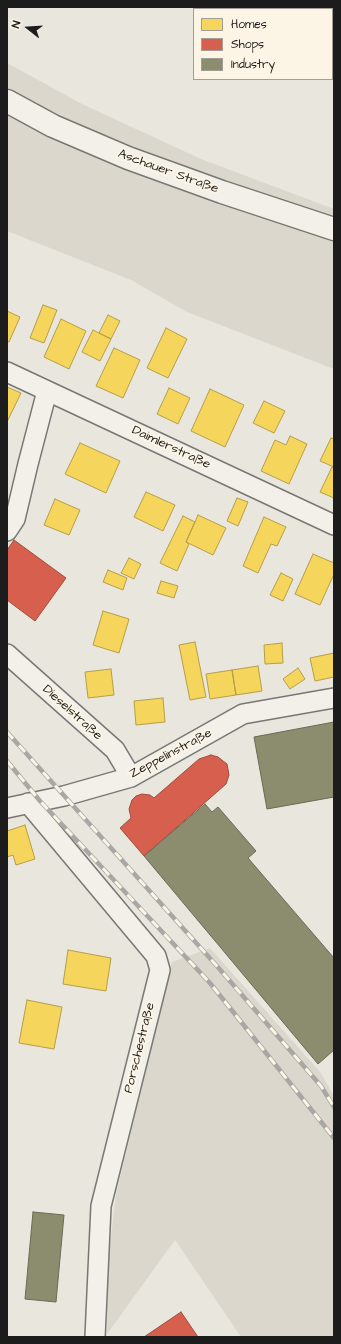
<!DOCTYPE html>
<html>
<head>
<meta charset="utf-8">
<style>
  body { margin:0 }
  #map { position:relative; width:341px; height:1344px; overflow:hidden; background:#e9e6de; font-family:"Architects Daughter",sans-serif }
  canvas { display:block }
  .frame { position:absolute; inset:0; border:8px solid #1c1c1c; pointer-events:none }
  .legend { position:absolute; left:193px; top:8px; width:140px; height:72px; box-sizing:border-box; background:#fcf5e5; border:1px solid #a29e95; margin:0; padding:5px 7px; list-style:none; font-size:12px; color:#1c1c1c }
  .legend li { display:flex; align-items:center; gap:8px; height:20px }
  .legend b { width:20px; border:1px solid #a29e95 }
  .north { position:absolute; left:8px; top:8px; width:40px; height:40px; -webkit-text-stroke:3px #fcf5e5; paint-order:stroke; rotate:287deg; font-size:11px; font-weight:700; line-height:16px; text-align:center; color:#1c1c1c }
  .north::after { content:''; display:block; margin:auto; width:14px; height:18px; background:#1c1c1c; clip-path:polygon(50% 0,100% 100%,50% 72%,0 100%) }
</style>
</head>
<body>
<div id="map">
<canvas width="341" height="1344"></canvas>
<div class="frame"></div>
<ul class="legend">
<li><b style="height:11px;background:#f6d55c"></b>Homes</li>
<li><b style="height:11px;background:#d6604d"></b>Shops</li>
<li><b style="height:11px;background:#8c8c6e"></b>Industry</li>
</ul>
<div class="north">N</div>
</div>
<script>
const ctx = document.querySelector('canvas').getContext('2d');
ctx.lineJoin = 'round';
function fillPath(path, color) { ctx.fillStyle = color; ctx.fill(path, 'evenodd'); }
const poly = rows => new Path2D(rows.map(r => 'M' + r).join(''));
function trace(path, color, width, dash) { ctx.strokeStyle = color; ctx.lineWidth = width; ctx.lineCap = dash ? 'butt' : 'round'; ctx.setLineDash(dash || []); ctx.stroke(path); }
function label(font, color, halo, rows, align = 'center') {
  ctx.font = font + ' "Architects Daughter",sans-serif'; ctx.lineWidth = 4; ctx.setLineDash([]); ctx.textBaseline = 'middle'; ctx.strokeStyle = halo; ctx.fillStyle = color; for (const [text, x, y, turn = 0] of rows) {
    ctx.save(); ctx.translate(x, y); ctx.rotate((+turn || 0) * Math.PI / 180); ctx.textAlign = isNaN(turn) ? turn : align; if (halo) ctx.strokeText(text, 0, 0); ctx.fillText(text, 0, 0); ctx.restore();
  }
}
const green = poly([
  [7,63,82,104,201,159,334,209,334,218,226,182,60,118,7,89],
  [7,112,334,239,334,369,187,312,131,280,7,231],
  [210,948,320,1072,334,1096,334,1337,241,1337,175,1240,107,1334,108,1262,116,1195,172,962]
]);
const homes = poly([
  [43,305,57,310,44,343,30,338,43,305],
  [7,311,20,317,9,342,7,341,7,311],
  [108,315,120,321,111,339,99,333,108,315],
  [61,319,86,331,69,369,44,357,61,319],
  [166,328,187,339,168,378,147,368,166,328],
  [93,330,111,339,100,361,82,352,93,330],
  [114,348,140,360,123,398,96,386,114,348],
  [7,387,21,393,7,422,7,387],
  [169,388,190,398,178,424,157,414,169,388],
  [210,389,244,405,225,447,191,431,210,389],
  [264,401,285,411,274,433,253,423,264,401],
  [290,436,307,444,289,484,261,471,275,440,286,445,290,436],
  [331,438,334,439,334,467,320,461,331,438],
  [80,443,120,461,106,493,65,474,80,443],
  [332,467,334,468,334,498,320,492,332,467],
  [146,492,175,505,163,531,134,517,146,492],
  [237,498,248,502,238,526,227,521,237,498],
  [55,499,80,510,69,535,44,525,55,499],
  [198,515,226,528,213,555,186,542,198,515],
  [183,516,195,522,186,542,189,544,177,571,160,563,183,516],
  [264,517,286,527,277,546,271,544,258,573,243,566,264,517],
  [313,554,334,563,334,574,320,605,295,594,313,554],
  [129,558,141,564,134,579,121,573,129,558],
  [108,570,127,578,123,590,103,582,108,570],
  [281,573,293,579,283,601,270,595,281,573],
  [161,581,178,586,174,598,157,593,161,581],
  [103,611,129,619,119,653,93,645,103,611],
  [195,642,206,697,190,700,179,645,195,642],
  [282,643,283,663,265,664,264,645,282,643],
  [334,653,334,677,315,681,310,658,334,653],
  [258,666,262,691,236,695,232,670,258,666],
  [298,668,305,679,290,689,283,679,298,668],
  [111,669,114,695,88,698,85,672,111,669],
  [232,670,236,695,210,699,206,674,232,670],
  [163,698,165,722,136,725,134,701,163,698],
  [25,825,35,859,16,865,13,855,7,857,7,831,25,825],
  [68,950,111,958,106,991,63,984,68,950],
  [27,1000,62,1007,54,1049,19,1043,27,1000]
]);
const shops = poly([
  [14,540,66,578,35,621,7,600,7,550,14,540],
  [211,755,218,757,227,764,229,775,226,784,144,856,120,828,131,818,129,809,132,800,136,796,142,794,150,795,154,798,199,759,211,755],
  [181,1312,198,1337,144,1337,181,1312]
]);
const industry = poly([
  [334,722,334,797,267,809,254,737,334,722],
  [205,804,212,812,218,807,256,851,248,858,334,958,334,1050,318,1064,144,856,205,804],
  [33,1212,64,1215,56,1302,25,1299,33,1212]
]);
const minor = poly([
  [7,372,334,525],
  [7,531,15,519,28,464,47,391],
  [7,654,115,750,131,777],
  [28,803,156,956,160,970,101,1206,95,1337],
  [7,808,64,796,131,777,243,714,334,698]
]);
const tertiary = poly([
  [7,101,53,126,128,158,222,192,334,229]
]);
const rail = poly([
  [7,732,216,965,321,1086,334,1107],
  [7,761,40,801,210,983,334,1138]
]);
const streetNames = [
  ["Aschauer Straße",168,172,20],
  ["Daimlerstraße",171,448,25],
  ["Dieselstraße",72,713,42],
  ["Zeppelinstraße",171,754,-28],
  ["Porschestraße",140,1048,-76]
];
fillPath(green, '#dbd7cc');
fillPath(homes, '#f6d55c');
trace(homes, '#b59e49', 1);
fillPath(shops, '#d6604d');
trace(shops, '#9e4c3e', 1);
fillPath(industry, '#8c8c6e');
trace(industry, '#6a6a55', 1);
trace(minor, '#787773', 22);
trace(tertiary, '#787773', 25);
trace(minor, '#f3f0ea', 19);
trace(tertiary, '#f3f0ea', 22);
trace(rail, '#a9a7a3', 4.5);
trace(rail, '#fcf5e5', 3, [9]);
label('13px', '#1c1c1c', '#fcf5e5', streetNames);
</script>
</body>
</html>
